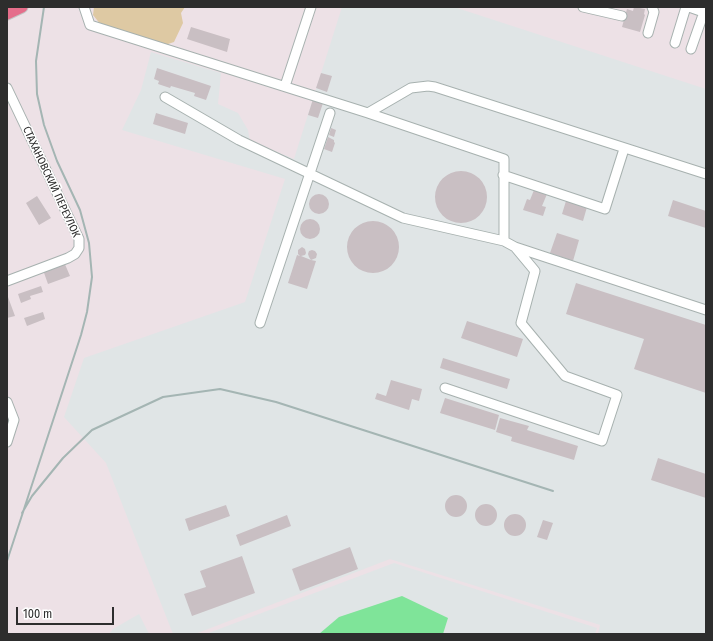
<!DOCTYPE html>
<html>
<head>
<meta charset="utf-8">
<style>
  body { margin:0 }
  #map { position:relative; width:713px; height:641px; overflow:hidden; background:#ede1e6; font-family:"Fira Sans Condensed",sans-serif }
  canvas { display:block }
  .frame { position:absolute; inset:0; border:8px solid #2d2d2d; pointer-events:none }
  .scale { position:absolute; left:16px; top:607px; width:98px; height:18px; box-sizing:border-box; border:2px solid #2d2d2d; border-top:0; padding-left:5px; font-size:12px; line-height:14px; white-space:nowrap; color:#2d2d2d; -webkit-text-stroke:3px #fff; paint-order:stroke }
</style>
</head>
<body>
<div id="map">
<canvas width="713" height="641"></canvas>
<div class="frame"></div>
<div class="scale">100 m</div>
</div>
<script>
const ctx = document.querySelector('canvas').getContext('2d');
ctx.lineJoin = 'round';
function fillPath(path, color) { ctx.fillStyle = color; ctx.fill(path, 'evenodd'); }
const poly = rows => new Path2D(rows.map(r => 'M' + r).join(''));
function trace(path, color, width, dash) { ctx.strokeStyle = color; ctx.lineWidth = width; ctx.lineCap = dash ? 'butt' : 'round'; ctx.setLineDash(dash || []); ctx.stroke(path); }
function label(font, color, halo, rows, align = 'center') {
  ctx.font = font + ' "Fira Sans Condensed",sans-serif'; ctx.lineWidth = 3; ctx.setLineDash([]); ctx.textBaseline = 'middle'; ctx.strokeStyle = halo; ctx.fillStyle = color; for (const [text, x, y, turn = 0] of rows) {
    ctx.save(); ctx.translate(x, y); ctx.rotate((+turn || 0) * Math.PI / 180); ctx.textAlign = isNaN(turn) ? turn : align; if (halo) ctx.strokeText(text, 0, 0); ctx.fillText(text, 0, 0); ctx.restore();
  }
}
const industrial = poly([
  [342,7,454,7,706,89,706,634,598,634,600,625,390,559,195,634,173,634,106,463,64,417,84,358,245,302,285,179,122,130,141,90,151,52,221,73,218,104,238,113,248,130,250,141,294,159],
  [394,563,597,628,595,634,206,634],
  [139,614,149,634,109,634,113,629]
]);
const green = poly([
  [94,7,185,7,181,13,183,23,174,42,165,45,101,25,93,15]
]);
const water = poly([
  [402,596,448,618,443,634,319,634,339,617]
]);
const building = poly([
  [634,7,645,9,644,14,645,15,640,32,622,27,627,9,633,11],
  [191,27,230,39,227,52,187,39],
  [157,68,211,86,206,100,194,96,195,93,171,86,170,88,158,84,159,81,154,79],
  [321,73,332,76,327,92,316,88],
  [313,99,323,103,318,118,308,115],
  [156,113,188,123,185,134,153,124],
  [331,128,336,130,334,137,329,135],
  [328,137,334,140,334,142,335,143,332,152,324,149],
  '435 197a26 26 0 1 1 52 0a26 26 0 1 1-52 0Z',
  [534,190,547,194,542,206,546,207,543,216,523,210,527,199,530,200],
  '309 204a10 10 0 1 1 20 0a10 10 0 1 1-20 0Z',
  [37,196,51,218,39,225,26,203],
  [673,200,706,211,706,228,668,216],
  [566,201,587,207,583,221,562,214],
  '300 229a10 10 0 1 1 20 0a10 10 0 1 1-20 0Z',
  '347 247a26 26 0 1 1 52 0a26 26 0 1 1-52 0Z',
  [557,233,579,240,573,261,550,253],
  [302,247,305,249,306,253,305,255,301,256,311,260,309,257,308,254,309,251,312,250,315,251,317,254,316,258,311,260,316,261,307,289,288,283,297,255,300,256,298,254,298,250],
  [64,262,70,276,48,284,43,270],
  [576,283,706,325,706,393,634,369,644,339,566,314],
  [41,286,43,292,30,296,31,299,21,303,18,294],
  [7,297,8,297,15,316,7,318],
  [43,312,45,319,27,326,24,318],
  [467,321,523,339,517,357,461,338],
  [443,358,510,379,507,389,440,368],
  [391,380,422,389,419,401,412,399,409,410,375,399,377,393,386,396],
  [445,398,499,415,495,430,440,413],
  [500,418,529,426,527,430,578,446,574,460,511,441,512,437,496,432],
  [658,458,706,474,706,498,651,480],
  '445 506a11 11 0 1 1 22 0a11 11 0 1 1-22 0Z',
  '475 515a11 11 0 1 1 22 0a11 11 0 1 1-22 0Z',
  [226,505,230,516,189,531,185,519],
  '504 525a11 11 0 1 1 22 0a11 11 0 1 1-22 0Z',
  [287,515,291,526,240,546,236,535],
  [543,520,553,523,547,540,537,537],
  [350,547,358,569,300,591,292,569],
  [242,556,255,593,192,616,184,594,206,587,200,571]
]);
const minor = poly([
  [84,7,90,25,368,113,411,88,428,86,435,87,706,174],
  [583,7,622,16],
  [689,7,706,13],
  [648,33,654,12,652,7],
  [675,43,686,7],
  [691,49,704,12],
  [285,86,311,7],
  [7,88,79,239,79,248,75,254,68,258,7,281],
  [165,97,239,140,403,218,504,241,504,159,368,113],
  [503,175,605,209,624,149],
  [515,247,706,310],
  [260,323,330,113],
  [445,388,602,441,617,395,565,376,521,323,535,271,515,247,504,241],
  [7,402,14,420,7,442]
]);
const major = poly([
  [7,14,22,7]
]);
const rail = poly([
  [22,513,32,496,63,458,92,430,163,397,220,389,276,402,553,491],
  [7,561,81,335,87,312,92,277,89,243,80,210,57,161,44,125,37,94,36,61,44,7]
]);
const streetNames = [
  ["СТАХАНОВСКИЙ ПЕРЕУЛОК",51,182,65]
];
fillPath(industrial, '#e0e5e6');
fillPath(green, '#dec9a3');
fillPath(water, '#7fe499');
fillPath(building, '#c9bfc3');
trace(minor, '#a7b1af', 11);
trace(major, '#c4c4c4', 13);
trace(minor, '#fff', 9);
trace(major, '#e56e8b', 11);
trace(rail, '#a4b5b3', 2);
label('11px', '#2d2d2d', '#fff', streetNames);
</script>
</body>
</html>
